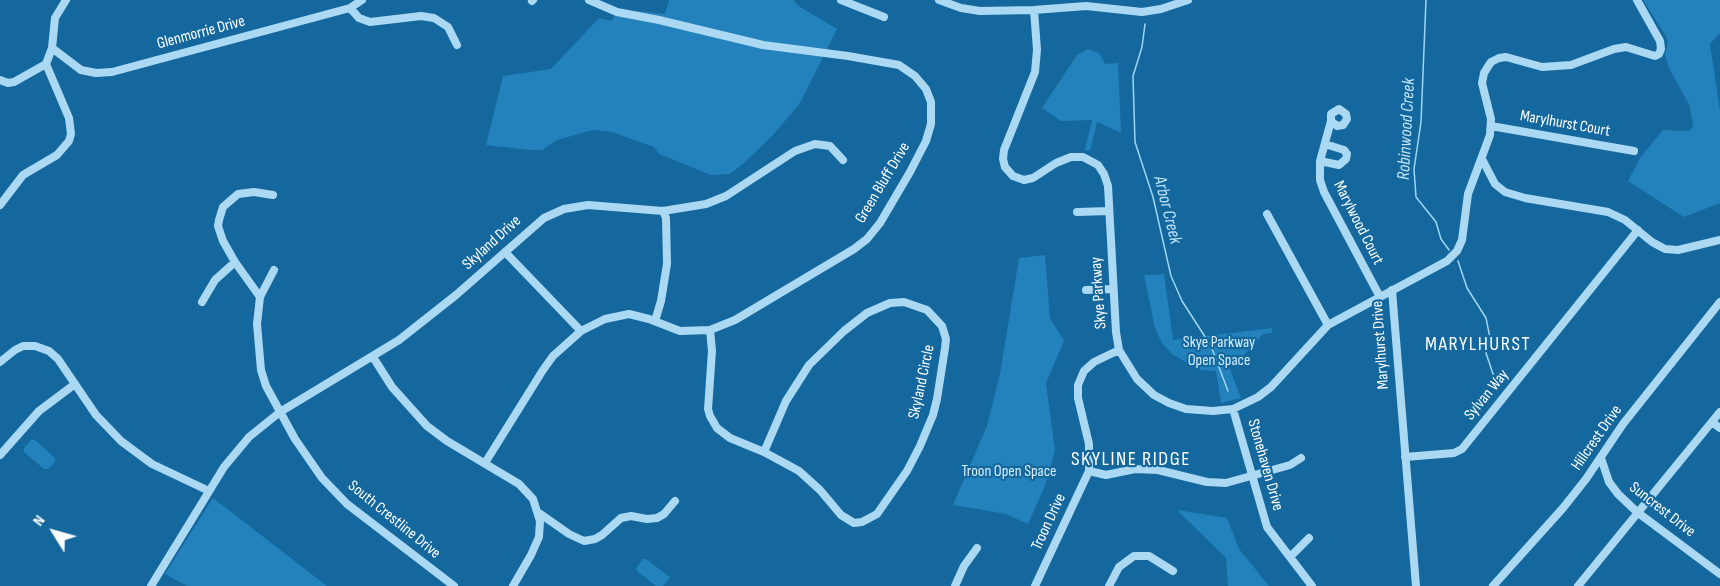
<!DOCTYPE html>
<html>
<head>
<meta charset="utf-8">
<style>
  body { margin:0 }
  #map { position:relative; width:1720px; height:586px; overflow:hidden; background:#14689e; font-family:"Sofia Sans Condensed",sans-serif }
  canvas { display:block }
  .north { position:absolute; left:24px; top:502px; width:60px; height:60px; -webkit-text-stroke:4px #14689e; paint-order:stroke; rotate:307deg; font-size:16px; font-weight:700; line-height:24px; text-align:center; color:#fff }
  .north::after { content:''; display:block; margin:auto; width:21px; height:27px; background:#fff; clip-path:polygon(50% 0,100% 100%,50% 72%,0 100%) }
</style>
</head>
<body>
<div id="map">
<canvas width="1720" height="586"></canvas>
<div class="north">N</div>
</div>
<script>
const ctx = document.querySelector('canvas').getContext('2d');
ctx.lineJoin = 'round';
function fillPath(path, color) { ctx.fillStyle = color; ctx.fill(path, 'evenodd'); }
const poly = rows => new Path2D(rows.map(r => 'M' + r).join(''));
function trace(path, color, width, dash) { ctx.strokeStyle = color; ctx.lineWidth = width; ctx.lineCap = dash ? 'butt' : 'round'; ctx.setLineDash(dash || []); ctx.stroke(path); }
function label(font, color, halo, rows, align = 'center') {
  ctx.font = font + ' "Sofia Sans Condensed",sans-serif'; ctx.lineWidth = 4.5; ctx.setLineDash([]); ctx.textBaseline = 'middle'; ctx.strokeStyle = halo; ctx.fillStyle = color; for (const [text, x, y, turn = 0] of rows) {
    ctx.save(); ctx.translate(x, y); ctx.rotate((+turn || 0) * Math.PI / 180); ctx.textAlign = isNaN(turn) ? turn : align; if (halo) ctx.strokeText(text, 0, 0); ctx.fillText(text, 0, 0); ctx.restore();
  }
}
const green = poly([
  [669,0,793,0,800,7,837,29,800,103,773,135,745,162,730,174,711,175,659,154,654,147,612,132,593,130,557,140,542,150,530,150,486,145,503,76,551,69,599,18,612,21,617,9,665,14],
  [1643,0,1720,0,1720,33,1710,44,1720,111,1720,203,1684,217,1628,181,1640,158,1663,130,1689,131,1693,127,1690,106,1669,68,1665,55,1668,42,1666,36],
  [1088,49,1099,53,1105,64,1118,63,1121,133,1097,122,1090,151,1085,150,1092,120,1061,121,1042,108,1077,55],
  [1045,255,1050,318,1064,341,1046,383,1055,451,1045,486,1028,524,1006,514,953,505,987,426,1000,374,1019,258],
  [1164,274,1173,340,1272,328,1272,333,1263,334,1243,356,1229,367,1241,398,1221,403,1216,371,1200,370,1172,354,1162,343,1155,328,1144,275],
  [31,440,35,440,55,458,55,462,48,469,44,469,24,452,24,448],
  [213,498,327,586,187,586,165,574],
  [1177,510,1227,518,1239,549,1269,586,1228,586,1226,558],
  [643,559,646,559,670,577,663,586,656,586,637,571,636,568]
]);
const stream = poly([
  [1426,0,1421,122,1414,169,1416,197,1436,222,1441,239,1449,250],
  [1145,24,1142,47,1133,76,1135,142,1153,197,1171,276,1182,301,1211,346,1228,391],
  [1458,261,1467,288,1486,318,1490,338,1486,353,1496,383]
]);
const minor = poly([
  [841,0,884,17],
  [939,0,961,8,980,11,1034,10,1086,6,1142,12,1161,9,1188,0],
  [532,1,533,0],
  [350,8,359,18,370,22,421,16,434,18,448,27,457,45],
  [1034,10,1037,50,1035,72,1004,150,1003,159,1005,167,1013,176,1024,180,1033,178,1056,163,1071,157,1083,157,1098,165,1104,174,1108,186,1116,332,1119,350,1137,379,1154,395,1169,403,1186,409,1213,411,1233,409,1258,397,1271,387,1328,325,1447,261,1457,251,1462,240,1468,194,1490,135,1491,119,1482,83,1484,73,1491,62,1499,58,1506,57,1542,67,1571,65,1614,49,1626,47,1655,56,1659,54,1661,49,1660,41,1637,0],
  [52,48,81,70,96,73,112,72,350,8,362,0],
  [0,80,8,83,14,82,46,64,52,48,55,18,66,0],
  [1331,121,1337,126,1343,125,1347,119,1346,114,1339,109,1331,114,1331,121,1320,161,1320,180,1324,192,1380,297],
  [1491,126,1634,151],
  [1482,159,1495,184,1505,192,1525,198,1608,212,1625,220,1652,242,1665,249,1678,250,1720,240],
  [1320,161,1339,165,1346,159,1347,154,1344,150,1325,144],
  [0,205,23,175,57,155,69,141,71,134,69,118,46,64],
  [1077,212,1109,211],
  [1267,214,1328,325],
  [505,252,581,331],
  [274,270,260,297,257,324,261,370,266,386,295,439,322,478,347,504,454,586],
  [1086,290,1113,289],
  [1392,290,1416,586],
  [260,297,235,262,223,241,218,226,219,220,223,207,238,194,254,192,273,195],
  [202,302,215,280,235,262],
  [655,321,661,301,667,264,666,218,663,211],
  [710,330,712,351,708,409,710,416,717,428,730,438,764,452,799,471,820,490,841,515,854,523,862,522,877,514,907,471,920,446,933,415,937,399,945,348,946,339,942,326,927,310,904,302,890,303,867,313,844,331,809,365,786,401,764,452],
  [373,357,392,387,427,426,447,441,519,484,533,499,540,521,539,537,531,555,513,586],
  [0,362,15,350,23,346,35,346,49,351,58,359,96,415,121,441,152,464,209,491],
  [1233,409,1267,527,1312,586],
  [1712,422,1720,428],
  [0,455,39,411,75,384],
  [1405,457,1454,453,1462,449,1638,230],
  [1601,458,1609,482,1618,494,1637,512,1720,574],
  [485,463,543,370,553,356,581,331,605,319,629,314,649,319,680,331,710,330,735,320,854,249,867,239,880,223,910,172,926,141,931,124,931,102,926,89,915,76,899,65,848,56,763,45,659,20,617,12,589,0],
  [1089,471,1106,475,1135,469,1158,470,1207,482,1226,483,1290,465,1301,458],
  [539,513,569,534,584,541,595,539,602,535,621,518,631,516,647,519,657,518,664,514,675,501],
  [1290,557,1309,538],
  [151,586,224,467,249,437,280,412,399,340,456,295,544,218,564,209,588,205,663,211,706,204,726,196,795,151,815,144,830,146,843,160],
  [955,586,964,566,977,548],
  [1035,586,1089,471,1089,444,1078,398,1078,385,1084,371,1094,362,1119,350],
  [1109,586,1119,567,1134,556,1149,556,1173,571],
  [1493,586,1563,508,1586,479,1623,424,1720,302],
  [1578,586,1720,412]
]);
const streetNames = [
  ["Glenmorrie Drive",201,33,-15],
  ["Marylhurst Court",1565,124,10],
  ["Green Bluff Drive",883,183,-59],
  ["Marylwood Court",1358,223,63],
  ["Skyland Drive",492,243,-42],
  ["Skye Parkway",1099,293,-94],
  ["Marylhurst Drive",1381,345,-94],
  ["Skyland Circle",922,382,-78],
  ["Sylvan Way",1487,395,-51],
  ["Hillcrest Drive",1597,438,-55],
  ["Stonehaven Drive",1265,465,74],
  ["Suncrest Drive",1662,510,38],
  ["South Crestline Drive",394,520,39],
  ["Troon Drive",1049,522,-65]
];
const parkNames = [
  ["Skye Parkway",1219,343],
  ["Open Space",1219,361],
  ["Troon Open Space",1009,472]
];
const waterNames = [
  ["Robinwood Creek",1407,129,-87],
  ["Arbor Creek",1167,210,76]
];
const quarterNames = [
  ["MARYLHURST",1478,345],
  ["SKYLINE RIDGE",1131,460]
];
fillPath(green, '#2382bb');
trace(stream, '#9ed6f6', 1.5);
trace(minor, '#abd9f4', 8);
label('16px', '#fff', '#14689e', streetNames);
label('16px', '#d4eefd', '#14689e', parkNames);
label('italic 18px', '#bfe5fa', '#14689e', waterNames);
ctx.letterSpacing = '1.5px';
label('20px', '#fff', '#14689e', quarterNames);
ctx.letterSpacing = '0px';
</script>
</body>
</html>
